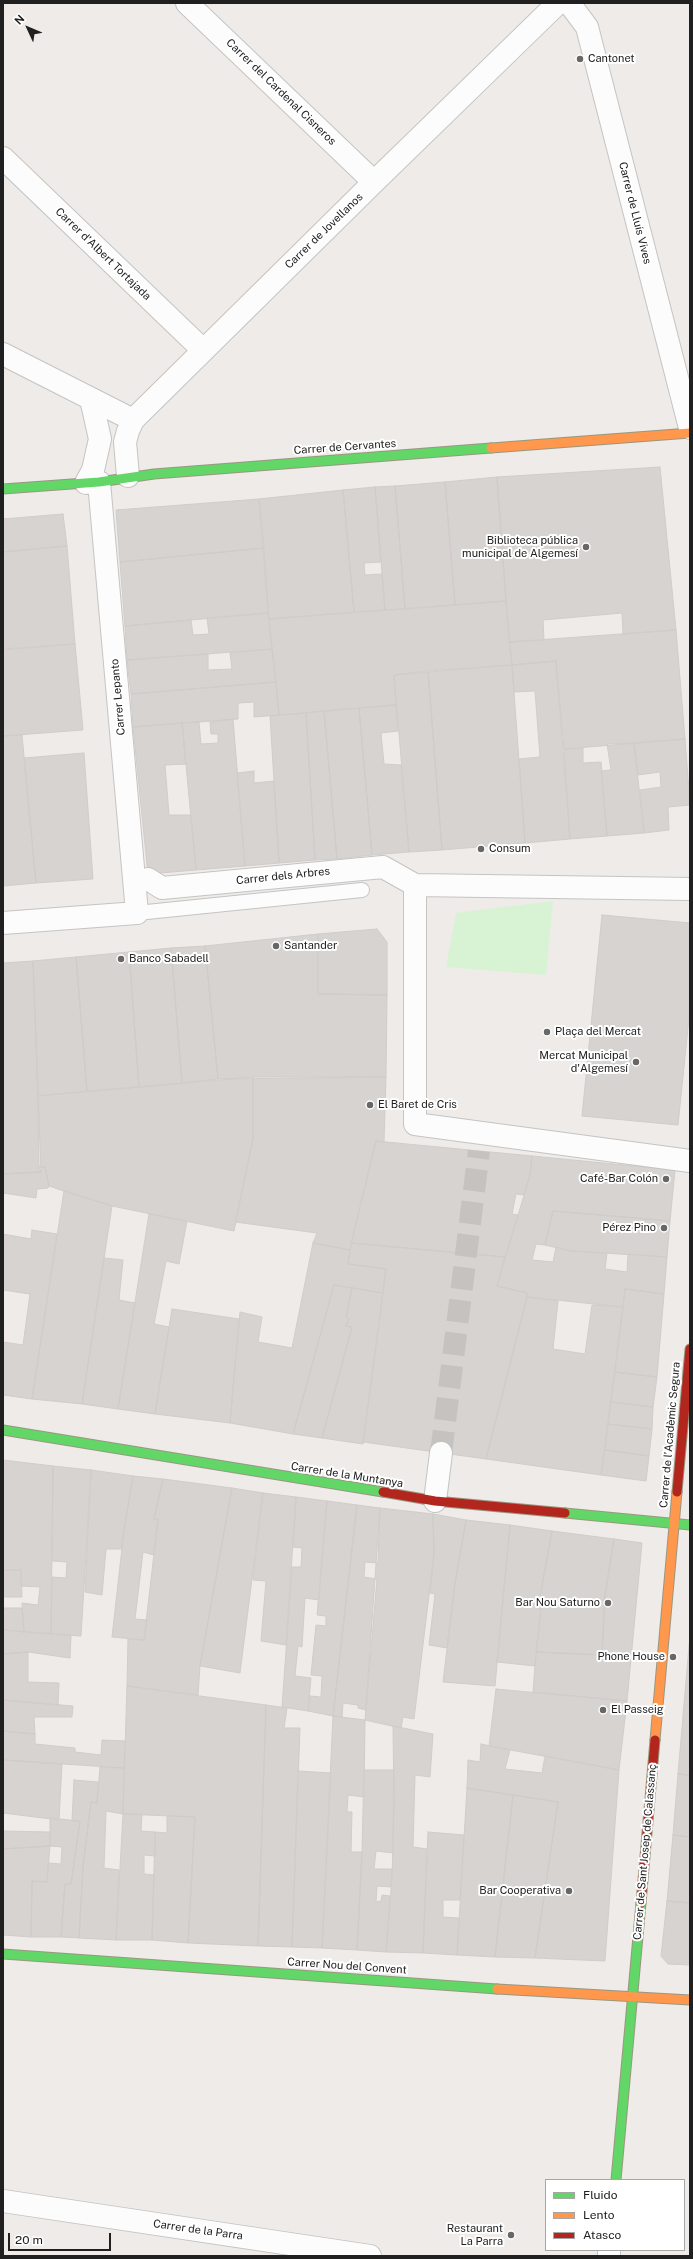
<!DOCTYPE html>
<html>
<head>
<meta charset="utf-8">
<style>
  body { margin:0 }
  #map { position:relative; width:693px; height:2259px; overflow:hidden; background:#eeebe8; font-family:"Public Sans",sans-serif }
  canvas { display:block }
  .frame { position:absolute; inset:0; border:4px solid #202020; pointer-events:none }
  .legend { position:absolute; left:545px; top:2179px; width:140px; height:72px; box-sizing:border-box; background:#fff; border:1px solid #a6a6a6; margin:0; padding:5px 7px; list-style:none; font-size:12px; color:#202020 }
  .legend li { display:flex; align-items:center; gap:8px; height:20px }
  .legend b { width:20px; border:1px solid #a6a6a6 }
  .north { position:absolute; left:8px; top:8px; width:40px; height:40px; -webkit-text-stroke:3px #fff; paint-order:stroke; rotate:314deg; font-size:11px; font-weight:700; line-height:16px; text-align:center; color:#202020 }
  .north::after { content:''; display:block; margin:auto; width:14px; height:18px; background:#202020; clip-path:polygon(50% 0,100% 100%,50% 72%,0 100%) }
  .scale { position:absolute; left:8px; top:2233px; width:103px; height:18px; box-sizing:border-box; border:2px solid #202020; border-top:0; padding-left:5px; font-size:12px; line-height:14px; white-space:nowrap; color:#202020; -webkit-text-stroke:3px #fff; paint-order:stroke }
</style>
</head>
<body>
<div id="map">
<canvas width="693" height="2259"></canvas>
<div class="frame"></div>
<ul class="legend">
<li><b style="height:5px;background:#63d668"></b>Fluido</li>
<li><b style="height:5px;background:#ff974d"></b>Lento</li>
<li><b style="height:5px;background:#b3261e"></b>Atasco</li>
</ul>
<div class="north">N</div>
<div class="scale">20 m</div>
</div>
<script>
const ctx = document.querySelector('canvas').getContext('2d');
ctx.lineJoin = 'round';
function fillPath(path, color) { ctx.fillStyle = color; ctx.fill(path, 'evenodd'); }
const poly = rows => new Path2D(rows.map(r => 'M' + r).join(''));
function trace(path, color, width, dash) { ctx.strokeStyle = color; ctx.lineWidth = width; ctx.lineCap = dash ? 'butt' : 'round'; ctx.setLineDash(dash || []); ctx.stroke(path); }
function label(font, color, halo, rows, align = 'center') {
  ctx.font = font + ' "Public Sans",sans-serif'; ctx.lineWidth = 4; ctx.setLineDash([]); ctx.textBaseline = 'middle'; ctx.strokeStyle = halo; ctx.fillStyle = color; for (const [text, x, y, turn = 0] of rows) {
    ctx.save(); ctx.translate(x, y); ctx.rotate((+turn || 0) * Math.PI / 180); ctx.textAlign = isNaN(turn) ? turn : align; if (halo) ctx.strokeText(text, 0, 0); ctx.fillText(text, 0, 0); ctx.restore();
  }
}
const park = poly([
  [553,901,546,975,446,967,456,913]
]);
const building = poly([
  [660,467,676,630,623,634,622,613,543,620,544,640,509,642,497,477,660,467],
  [497,477,506,601,455,605,445,482,497,477],
  [445,482,455,605,405,609,395,486,445,482],
  [395,486,405,609,385,610,375,487,395,486],
  [375,487,381,562,364,563,365,575,382,574,385,610,354,612,343,490,375,487],
  [343,490,354,612,269,619,259,499,343,490],
  [259,499,264,548,120,562,116,510,259,499],
  [63,514,67,546,3,552,3,519,63,514],
  [67,546,75,644,3,649,3,552,67,546],
  [264,548,268,613,125,626,120,562,264,548],
  [506,601,512,665,394,675,396,705,279,715,269,619,506,601],
  [268,613,272,649,127,660,125,626,191,620,193,635,209,634,207,618,268,613],
  [676,630,685,739,564,749,556,661,512,665,509,642,676,630],
  [75,644,83,730,3,736,3,650,75,644],
  [272,649,276,682,131,694,127,660,208,654,208,670,232,669,230,653,272,649],
  [556,661,570,839,525,843,519,759,540,757,535,691,514,692,512,665,556,661],
  [512,665,525,843,442,850,428,671,512,665],
  [428,671,442,850,409,852,394,675,428,671],
  [276,682,279,715,254,717,254,702,238,703,238,719,133,727,131,694,276,682],
  [396,705,398,731,381,733,384,764,401,765,409,852,372,855,359,708,396,705],
  [359,708,372,855,337,859,324,711,359,708],
  [324,711,337,859,315,860,306,713,324,711],
  [306,713,315,860,279,863,270,716,306,713],
  [233,719,245,866,196,870,182,723,199,722,201,744,218,743,218,734,211,734,210,722,233,719],
  [182,723,186,764,165,765,169,815,191,815,196,870,148,874,133,727,182,723],
  [22,735,36,883,3,886,3,736,22,735],
  [685,739,690,805,668,807,669,830,644,833,640,790,661,787,660,772,638,775,634,743,685,739],
  [634,743,644,833,607,836,601,771,611,770,607,744,634,743],
  [583,748,583,763,601,762,607,836,570,839,564,749,583,748],
  [84,753,93,879,36,883,24,758,84,753],
  [254,771,254,783,274,781,279,863,245,866,237,773,254,771],
  [602,915,690,923,690,1008,678,1125,582,1116,602,915],
  [377,929,387,942,387,995,318,994,318,934,377,929],
  [318,934,318,994,387,995,386,1077,218,1079,205,946,318,934],
  [205,946,218,1079,182,1083,171,948,205,946],
  [171,948,182,1083,139,1087,129,952,171,948],
  [129,952,139,1087,87,1091,76,957,129,952],
  [76,957,87,1091,38,1096,33,961,76,957],
  [33,961,41,1172,3,1174,3,963,33,961],
  [253,1077,386,1077,384,1142,376,1141,350,1250,313,1243,317,1233,235,1222,253,1139,253,1077],
  [253,1077,253,1139,234,1231,112,1206,64,1191,49,1186,45,1167,39,1167,38,1096,253,1077],
  [376,1141,532,1156,530,1175,524,1195,516,1194,512,1214,518,1215,505,1257,351,1243,376,1141],
  [532,1156,675,1170,670,1221,553,1211,545,1245,536,1244,532,1260,553,1262,556,1247,571,1251,607,1253,605,1269,627,1272,628,1254,667,1257,664,1294,625,1289,623,1307,527,1297,527,1293,497,1286,530,1175,532,1156],
  [39,1167,45,1167,49,1186,48,1188,37,1189,36,1198,3,1193,3,1174,41,1172,39,1167],
  [64,1191,112,1206,82,1404,32,1399,64,1191],
  [553,1211,670,1221,667,1257,571,1251,545,1245,553,1211],
  [149,1214,187,1221,179,1264,166,1261,154,1324,169,1327,155,1414,118,1409,149,1214],
  [32,1230,57,1234,32,1399,3,1395,3,1342,23,1345,30,1294,3,1290,3,1234,31,1239,32,1230],
  [313,1243,350,1250,348,1264,386,1269,383,1293,334,1285,293,1434,230,1423,240,1312,262,1317,258,1342,292,1348,313,1243],
  [351,1243,505,1257,497,1286,527,1293,527,1297,486,1459,363,1442,386,1269,348,1264,351,1243],
  [104,1258,123,1260,119,1300,135,1303,118,1409,82,1404,104,1258],
  [334,1285,352,1288,346,1317,349,1319,346,1326,352,1327,322,1438,293,1434,334,1285],
  [352,1288,383,1293,363,1444,322,1438,352,1327,346,1326,349,1319,346,1317,352,1288],
  [625,1289,664,1294,657,1377,615,1372,625,1289],
  [527,1297,558,1301,553,1349,585,1354,592,1305,623,1307,601,1475,486,1459,527,1297],
  [172,1309,239,1319,230,1423,155,1414,172,1309],
  [615,1372,657,1377,653,1407,611,1402,615,1372],
  [611,1402,653,1407,652,1429,608,1424,611,1402],
  [608,1424,652,1429,649,1456,605,1450,608,1424],
  [605,1450,649,1456,646,1481,601,1475,605,1450],
  [3,1460,53,1466,51,1634,24,1632,22,1603,38,1605,40,1587,21,1586,21,1570,3,1570,3,1460],
  [53,1466,91,1470,81,1636,51,1634,52,1577,66,1578,67,1562,52,1561,53,1466],
  [91,1470,133,1476,121,1549,106,1549,102,1595,85,1592,91,1470],
  [133,1476,163,1479,154,1519,158,1519,154,1555,143,1552,135,1619,147,1620,144,1640,112,1637,124,1530,133,1476],
  [163,1479,232,1488,200,1666,198,1695,127,1686,128,1639,144,1640,158,1519,154,1519,163,1479],
  [232,1488,263,1493,240,1673,200,1666,232,1488],
  [263,1493,296,1497,286,1645,261,1641,266,1581,253,1580,263,1493],
  [296,1497,327,1501,319,1600,305,1598,302,1647,298,1646,295,1676,311,1678,308,1711,282,1707,292,1567,301,1567,302,1548,293,1547,296,1497],
  [327,1501,357,1505,333,1716,308,1711,310,1696,321,1697,322,1676,311,1675,316,1625,326,1626,326,1616,317,1615,327,1501],
  [357,1505,380,1508,378,1563,365,1562,364,1577,377,1579,366,1710,358,1708,358,1705,343,1703,342,1717,333,1716,357,1505],
  [380,1508,433,1514,434,1554,414,1719,403,1717,401,1728,365,1720,380,1508],
  [433,1514,466,1520,455,1583,447,1648,429,1645,435,1594,430,1593,434,1554,433,1514],
  [466,1520,510,1525,495,1686,443,1682,455,1583,466,1520],
  [510,1525,552,1531,538,1608,541,1608,535,1666,497,1662,510,1525],
  [552,1531,614,1539,605,1595,602,1655,536,1652,541,1608,538,1608,552,1531],
  [614,1539,642,1543,627,1701,533,1692,536,1652,602,1655,605,1595,614,1539],
  [3,1570,21,1570,22,1597,3,1597,3,1570],
  [3,1608,22,1608,24,1632,3,1630,3,1608],
  [3,1630,71,1635,70,1658,28,1652,3,1654,3,1630],
  [690,1635,690,1775,678,1774,690,1635],
  [28,1652,28,1682,59,1683,58,1705,3,1700,3,1654,28,1652],
  [127,1686,266,1705,258,1946,188,1943,195,1817,123,1814,127,1686],
  [496,1689,627,1701,619,1770,489,1746,496,1689],
  [3,1700,73,1706,72,1717,34,1717,35,1734,3,1731,3,1700],
  [266,1705,287,1708,284,1728,300,1728,292,1947,258,1946,266,1705],
  [333,1716,365,1720,364,1797,348,1795,347,1812,352,1812,351,1852,362,1852,357,1950,322,1948,333,1716],
  [393,1726,433,1734,430,1777,415,1775,413,1847,427,1849,423,1953,386,1952,392,1878,394,1804,393,1726],
  [3,1731,35,1734,35,1744,75,1748,75,1752,101,1755,102,1740,125,1741,124,1768,3,1760,3,1731],
  [481,1744,510,1750,505,1769,542,1773,545,1756,619,1770,605,1961,535,1958,558,1802,467,1788,468,1760,480,1762,481,1744],
  [3,1760,62,1764,59,1820,3,1813,3,1760],
  [100,1767,124,1768,123,1814,106,1811,104,1868,119,1870,116,1940,79,1938,83,1866,91,1802,97,1803,100,1767],
  [364,1770,394,1770,393,1853,376,1851,374,1869,392,1869,391,1887,377,1886,376,1902,381,1901,382,1895,390,1896,386,1952,357,1950,362,1852,364,1770],
  [298,1771,331,1773,322,1948,292,1947,298,1771],
  [678,1774,690,1775,690,1837,673,1835,678,1774],
  [74,1780,98,1782,97,1803,91,1802,83,1866,79,1938,61,1937,65,1884,71,1884,80,1821,72,1821,74,1780],
  [467,1788,513,1795,495,1957,457,1955,467,1788],
  [513,1795,558,1802,535,1958,495,1957,513,1795],
  [123,1814,142,1814,141,1831,155,1832,155,1856,144,1855,144,1874,154,1875,152,1940,116,1940,123,1814],
  [167,1816,195,1817,188,1943,152,1940,155,1832,167,1833,167,1816],
  [50,1818,80,1821,71,1884,65,1884,61,1937,31,1937,32,1881,47,1882,48,1863,61,1864,62,1847,50,1846,50,1818],
  [3,1831,50,1832,50,1846,3,1849,3,1831],
  [428,1832,464,1835,460,1900,443,1900,443,1917,459,1918,457,1955,423,1953,428,1832],
  [673,1835,690,1837,690,1903,667,1901,673,1835],
  [50,1846,47,1882,32,1881,31,1937,3,1935,3,1849,50,1846],
  [667,1901,690,1903,690,1965,668,1964,661,1956,667,1901]
]);
const streetTunnel = poly([
  [441,1453,479,1151]
]);
const lane = poly([
  [137,913,362,890]
]);
const street = poly([
  [187,3,374,182],
  [569,3,587,27,690,428],
  [3,158,203,350],
  [3,354,133,420],
  [128,476,125,442,128,431,133,420,374,182,558,3],
  [86,483,93,470,100,439,91,399],
  [148,879,162,888,383,867,415,885,690,889],
  [415,885,415,1124,690,1161],
  [3,923,137,913,99,482],
  [435,1501,441,1453],
  [3,2201,370,2256],
  [609,2256,609,2250]
]);
const fast = poly([
  [3,489,99,482,154,474,491,448],
  [3,1430,383,1492],
  [565,1513,690,1525],
  [3,1954,497,1989],
  [616,2180,641,1903]
]);
const slow = poly([
  [491,448,690,433],
  [655,1740,677,1492],
  [497,1989,690,2000]
]);
const jam = poly([
  [383,1492,435,1501,565,1513],
  [677,1492,690,1349],
  [641,1903,655,1740]
]);
const markers = [
  [580,59,4,"#686766"],
  [586,547,4,"#686766"],
  [481,849,4,"#686766"],
  [276,946,4,"#686766"],
  [121,959,4,"#686766"],
  [547,1032,4,"#686766"],
  [636,1062,4,"#686766"],
  [370,1105,4,"#686766"],
  [666,1179,4,"#686766"],
  [664,1228,4,"#686766"],
  [608,1603,4,"#686766"],
  [673,1657,4,"#686766"],
  [603,1710,4,"#686766"],
  [569,1891,4,"#686766"],
  [511,2235,4,"#686766"]
];
const poiNames = [
  ["Cantonet",588,59,"left"],
  ["Biblioteca pública",578,541],
  ["municipal de Algemesí",578,554],
  ["Consum",489,849,"left"],
  ["Santander",284,946,"left"],
  ["Banco Sabadell",129,959,"left"],
  ["Plaça del Mercat",555,1032,"left"],
  ["Mercat Municipal",628,1056],
  ["d'Algemesí",628,1069],
  ["El Baret de Cris",378,1105,"left"],
  ["Café-Bar Colón",658,1179],
  ["Pérez Pino",656,1228],
  ["Bar Nou Saturno",600,1603],
  ["Phone House",665,1657],
  ["El Passeig",611,1710,"left"],
  ["Bar Cooperativa",561,1891],
  ["Restaurant",503,2229],
  ["La Parra",503,2242]
];
const streetNames = [
  ["Carrer del Cardenal Cisneros",281,92,44],
  ["Carrer de Lluís Vives",635,213,76],
  ["Carrer de Jovellanos",324,231,-44],
  ["Carrer d'Albert Tortajada",103,254,44],
  ["Carrer de Cervantes",345,447,-4],
  ["Carrer Lepanto",118,697,-95],
  ["Carrer dels Arbres",283,876,-6],
  ["Carrer de l'Acadèmic Segura",670,1435,-85],
  ["Carrer de la Muntanya",347,1475,9],
  ["Carrer de Sant Josep de Calassanç",645,1852,-85],
  ["Carrer Nou del Convent",347,1966,4],
  ["Carrer de la Parra",198,2230,8]
];
fillPath(park, '#d7f3d4');
fillPath(building, '#d6d3d1');
trace(building, '#d1ccc9', 1);
trace(streetTunnel, '#c5c2c0', 22, [22, 11]);
trace(lane, '#c5c4c3', 16);
trace(street, '#c5c4c3', 24);
trace(fast, '#999780', 11);
trace(slow, '#999780', 11);
trace(jam, '#999780', 11);
trace(lane, '#fcfcfc', 14);
trace(street, '#fcfcfc', 22);
trace(fast, '#63d668', 9);
trace(slow, '#ff974d', 9);
trace(jam, '#b3261e', 9);
for (const [x, y, r, color] of markers) { const dot = new Path2D(); dot.arc(x, y, r, 0, 2 * Math.PI); ctx.fillStyle = color; ctx.fill(dot); trace(dot, '#fff', 1.5); }
label('11px', '#202020', '#fff', poiNames, 'right');
label('11px', '#202020', '#fff', streetNames);
</script>
</body>
</html>
